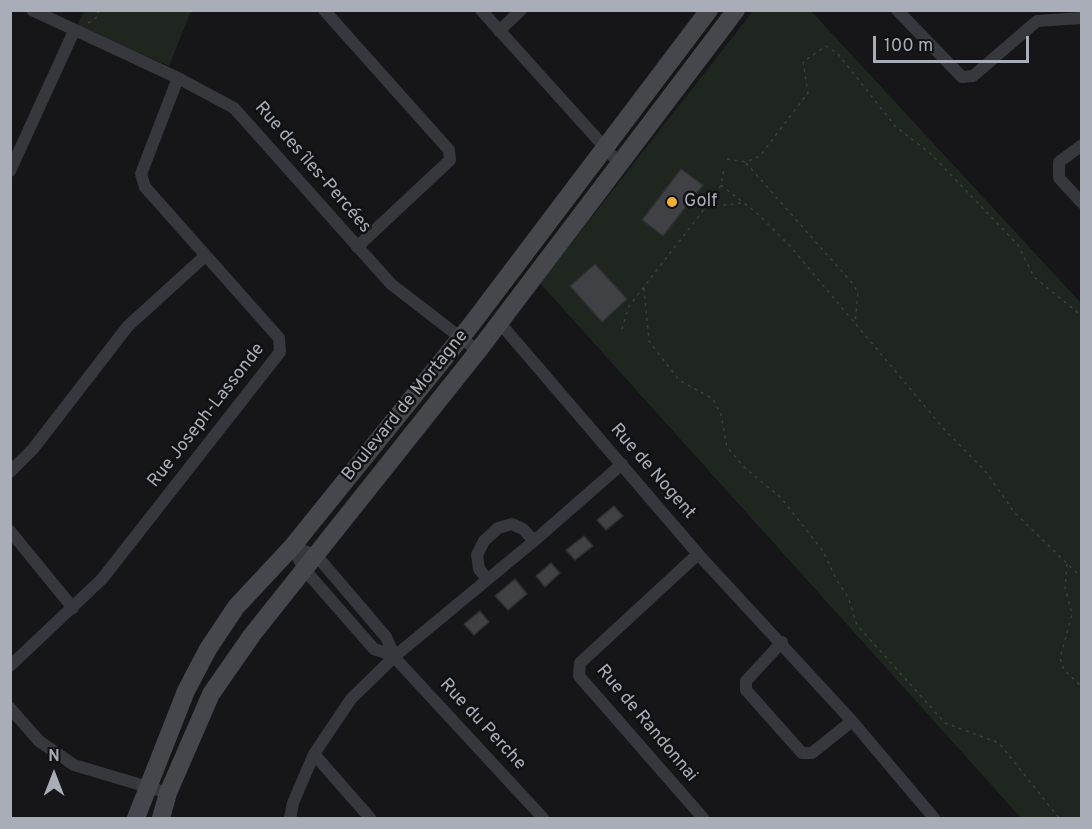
<!DOCTYPE html>
<html>
<head>
<meta charset="utf-8">
<style>
  body { margin:0 }
  #map { position:relative; width:1092px; height:829px; overflow:hidden; background:#161618; font-family:Overpass,sans-serif }
  canvas { display:block }
  .frame { position:absolute; inset:0; border:12px solid #a8adb8; pointer-events:none }
  .north { position:absolute; left:24px; top:745px; width:60px; height:60px; -webkit-text-stroke:4px #111113; paint-order:stroke; rotate:0deg; font-size:16px; font-weight:700; line-height:24px; text-align:center; color:#a8adb8 }
  .north::after { content:''; display:block; margin:auto; width:21px; height:27px; background:#a8adb8; clip-path:polygon(50% 0,100% 100%,50% 72%,0 100%) }
  .scale { position:absolute; left:873px; top:36px; width:156px; height:27px; box-sizing:border-box; border:3px solid #a8adb8; border-top:0; padding-left:8px; font-size:18px; line-height:21px; white-space:nowrap; color:#a8adb8; -webkit-text-stroke:4px #111113; paint-order:stroke }
</style>
</head>
<body>
<div id="map">
<canvas width="1092" height="829"></canvas>
<div class="frame"></div>
<div class="north">N</div>
<div class="scale">100 m</div>
</div>
<script>
const ctx = document.querySelector('canvas').getContext('2d');
ctx.lineJoin = 'round';
function fillPath(path, color) { ctx.fillStyle = color; ctx.fill(path, 'evenodd'); }
const poly = rows => new Path2D(rows.map(r => 'M' + r).join(''));
function trace(path, color, width, dash) { ctx.strokeStyle = color; ctx.lineWidth = width; ctx.lineCap = dash ? 'butt' : 'round'; ctx.setLineDash(dash || []); ctx.stroke(path); }
function label(font, color, halo, rows, align = 'center') {
  ctx.font = font + ' Overpass,sans-serif'; ctx.lineWidth = 5; ctx.setLineDash([]); ctx.textBaseline = 'middle'; ctx.strokeStyle = halo; ctx.fillStyle = color; for (const [text, x, y, turn = 0] of rows) {
    ctx.save(); ctx.translate(x, y); ctx.rotate((+turn || 0) * Math.PI / 180); ctx.textAlign = isNaN(turn) ? turn : align; if (halo) ctx.strokeText(text, 0, 0); ctx.fillText(text, 0, 0); ctx.restore();
  }
}
const green = poly([
  [84,11,191,11,169,66,77,26],
  [753,11,811,11,1081,303,1081,818,1021,818,540,283]
]);
const building = poly([
  [681,169,703,185,663,236,642,220,681,169],
  [595,264,627,299,602,322,570,286,595,264],
  [614,506,623,516,606,530,597,520,614,506],
  [584,536,593,546,575,560,566,550,584,536],
  [551,563,560,573,545,587,536,576,551,563],
  [515,579,527,594,508,610,495,596,515,579],
  [480,611,489,622,474,635,464,624,480,611]
]);
const path = poly([
  [88,23,97,17,99,10],
  [727,159,746,162,760,156,808,93,803,62,826,46,838,54,895,126,931,154,1018,245,1034,277,1082,316],
  [746,163,853,284,858,293,855,323],
  [721,185,758,214,790,246,944,429,986,472,1014,512,1082,578],
  [708,207,742,203],
  [644,288,649,341,679,380,713,399,721,414,727,447,745,468,781,498,823,551,836,579,848,597,857,625,945,723,999,743,1059,818],
  [622,329,629,306,716,194,721,185,724,168],
  [1067,564,1065,587,1072,614,1060,658,1064,670,1082,687]
]);
const minor = poly([
  [32,10,178,78,234,108,391,284,478,351],
  [324,10,449,150,450,160,357,247],
  [481,10,618,162],
  [897,10,962,77,973,76,1037,21,1082,18],
  [499,31,521,10],
  [1082,145,1059,162,1059,178,1082,203],
  [10,171,74,31],
  [499,322,698,554,852,721,934,818],
  [10,472,33,449,128,326,205,256],
  [10,531,73,608],
  [292,547,316,555,386,637,396,659,543,818],
  [292,547,304,569,374,649,395,656],
  [698,554,580,663,579,676,703,818],
  [487,579,479,569,477,555,484,541,498,528,512,524,523,529,534,541],
  [782,642,746,681,746,690,802,753,812,753,852,721],
  [10,666,102,579,280,352,279,338,145,187,141,174,178,78],
  [10,708,39,741,74,765,168,793],
  [314,754,370,818],
  [290,818,293,803,314,754,351,699,395,656,534,541,622,464]
]);
const secondary = poly([
  [136,818,186,691,208,649,236,607,292,547,471,325,709,10],
  [161,818,168,793,211,694,252,635,478,351,736,10]
]);
const markers = [
  [672,202,6,"#f2b134"]
];
const streetNames = [
  ["Rue des îles-Percées",312,168,49],
  ["Boulevard de Mortagne",406,406,-51],
  ["Rue Joseph-Lassonde",207,416,-52],
  ["Rue de Nogent",652,472,49],
  ["Rue de Randonnai",646,724,50],
  ["Rue du Perche",482,725,47]
];
const poiNames = [
  ["Golf",684,202]
];
fillPath(green, '#1e261f');
fillPath(building, '#404145');
trace(building, '#303034', 1.5);
trace(path, '#3d3f44', 1.5, [3, 4.5]);
trace(minor, '#37383d', 12);
trace(secondary, '#45474d', 18);
for (const [x, y, r, color] of markers) { const dot = new Path2D(); dot.arc(x, y, r, 0, 2 * Math.PI); ctx.fillStyle = color; ctx.fill(dot); trace(dot, '#111113', 2); }
label('18px', '#a8adb8', '#111113', streetNames);
label('18px', '#a8adb8', '#111113', poiNames, 'left');
</script>
</body>
</html>
